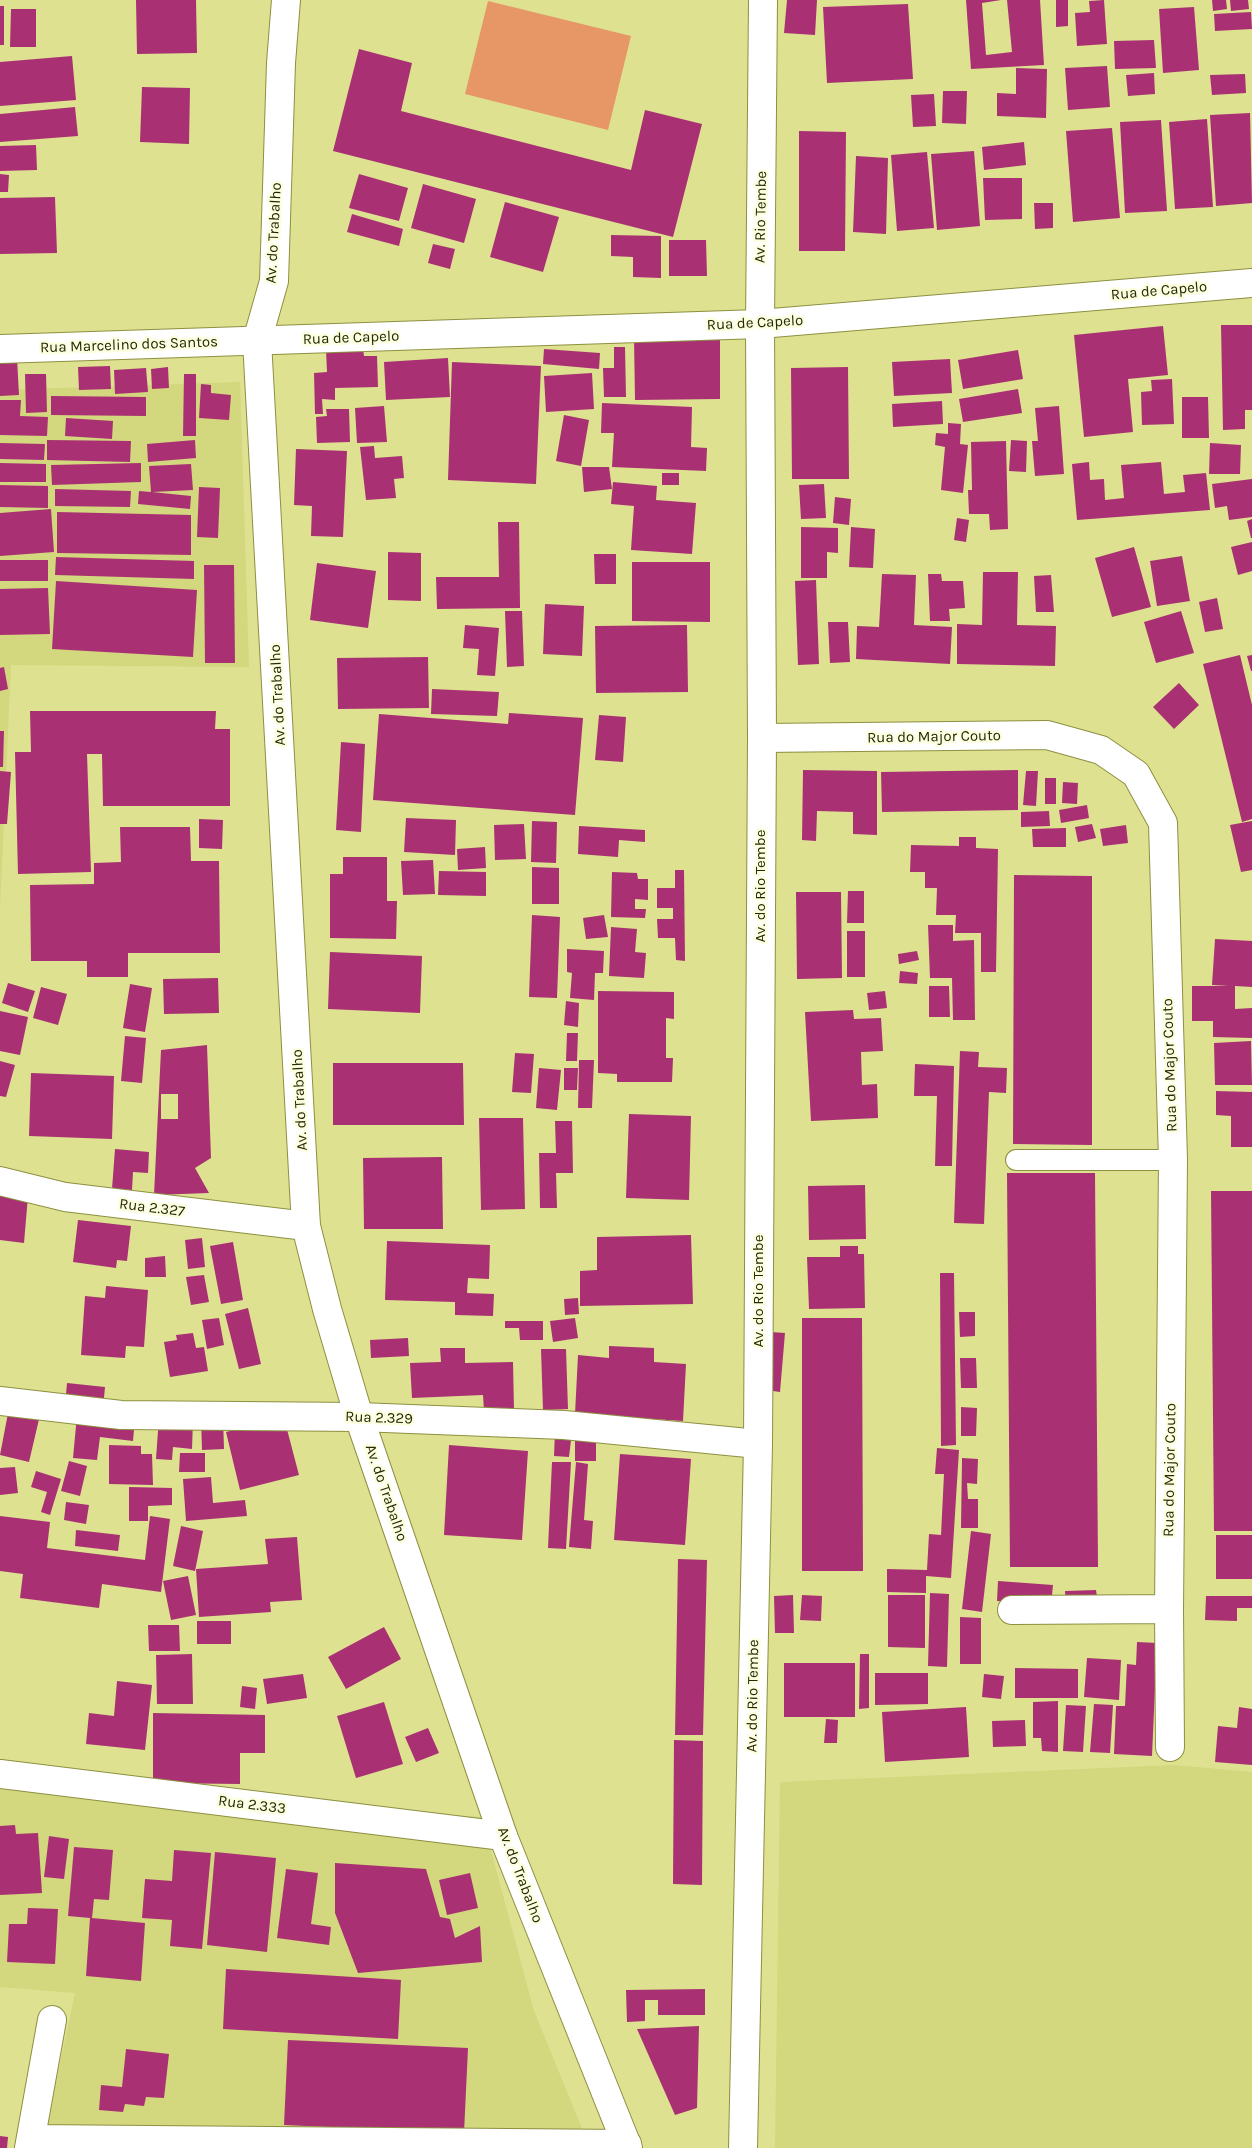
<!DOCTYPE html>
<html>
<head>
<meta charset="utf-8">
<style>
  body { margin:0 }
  canvas { display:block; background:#dde190 }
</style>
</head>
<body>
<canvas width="1252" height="2148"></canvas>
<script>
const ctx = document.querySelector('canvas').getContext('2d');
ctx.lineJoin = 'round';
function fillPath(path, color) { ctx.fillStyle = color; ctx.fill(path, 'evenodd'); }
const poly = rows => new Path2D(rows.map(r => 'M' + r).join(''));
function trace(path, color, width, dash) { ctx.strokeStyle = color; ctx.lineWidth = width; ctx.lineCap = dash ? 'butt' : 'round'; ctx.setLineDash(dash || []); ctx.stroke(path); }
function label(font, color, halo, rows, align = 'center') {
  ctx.font = font + ' Karla,sans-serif'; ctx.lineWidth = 5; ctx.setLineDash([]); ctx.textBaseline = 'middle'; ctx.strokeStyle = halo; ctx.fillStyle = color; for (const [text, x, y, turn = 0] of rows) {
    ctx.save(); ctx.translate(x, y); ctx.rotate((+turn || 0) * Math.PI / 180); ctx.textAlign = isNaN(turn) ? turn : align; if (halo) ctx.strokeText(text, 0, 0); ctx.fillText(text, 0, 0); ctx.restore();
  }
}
const built = poly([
  [240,382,249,667,11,665,0,908,0,390],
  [1174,1765,1252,1772,1252,2148,775,2148,780,1782],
  [0,1786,482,1817,534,2011,590,2148,42,2148,75,1993,0,1987]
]);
const green = poly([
  [488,1,631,36,608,130,465,94]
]);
const building = poly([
  [136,0,196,0,197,53,137,54],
  [787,0,817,0,815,35,784,33],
  [966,0,1001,0,982,3,986,55,1012,52,1007,0,1040,0,1044,65,971,69],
  [1056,0,1068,0,1068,26,1056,27],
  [1104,0,1107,44,1077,46,1075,13,1090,12,1089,1],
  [1212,0,1226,0,1227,9,1213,11],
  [1230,0,1248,0,1249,9,1231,11],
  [908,4,913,79,827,83,823,7],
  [0,6,4,6,4,45,0,45],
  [1194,7,1199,70,1163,73,1159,9],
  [11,9,36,9,36,47,10,47],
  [1251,12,1252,29,1215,31,1214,14],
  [1154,40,1156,68,1115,69,1114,41],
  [359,49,412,63,401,111,631,170,645,110,702,124,673,237,333,151],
  [72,56,76,100,0,106,0,62],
  [1107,66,1110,107,1068,110,1065,68],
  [1016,68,1047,69,1046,118,997,116,997,93,1016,94],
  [1154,73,1155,94,1128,96,1126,75],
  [1245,74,1246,93,1212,95,1210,75],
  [142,87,190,88,189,144,140,142],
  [943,91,967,91,966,124,942,123],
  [934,94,936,126,913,127,911,95],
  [75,107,78,136,0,142,0,114],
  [1250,113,1252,203,1216,206,1210,115],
  [1207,119,1213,207,1175,209,1169,122],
  [1161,120,1167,211,1125,213,1120,122],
  [1112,128,1120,218,1073,222,1066,131],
  [799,131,846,132,845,251,799,251],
  [1024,142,1026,165,984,170,982,147],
  [36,145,37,170,0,171,0,146],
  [974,151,980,226,937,230,931,154],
  [927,152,934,228,897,231,891,155],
  [856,156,888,158,886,234,853,232],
  [0,174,9,175,8,192,0,192],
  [359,174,408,188,399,221,349,208],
  [983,178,1022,178,1022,219,985,220],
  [423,184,476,199,464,243,411,228],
  [55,197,57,253,0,254,0,198],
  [505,202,559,217,543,272,490,257],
  [1034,203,1053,203,1053,228,1035,229],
  [352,214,403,229,399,246,347,232],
  [611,235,661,236,661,278,633,277,633,257,611,256],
  [669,240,706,240,707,276,669,276],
  [433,244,455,249,450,269,428,263],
  [1221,325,1252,325,1252,410,1245,410,1245,429,1223,430],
  [1163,326,1168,375,1128,379,1133,432,1084,437,1074,335],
  [720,337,720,399,635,400,634,338],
  [614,347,625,347,626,397,604,397,603,368,614,368],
  [363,349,364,356,377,356,378,387,335,388,335,400,322,399,323,414,315,414,314,373,327,372,326,350],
  [544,349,600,353,599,369,543,364],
  [1018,350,1023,379,963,389,958,360],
  [0,358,17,358,19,395,0,396],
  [448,358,450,397,386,400,384,362],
  [950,359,952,393,894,396,892,362],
  [452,362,541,366,536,484,448,480],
  [110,366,111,389,79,390,78,367],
  [168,367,169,388,152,389,151,369],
  [848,367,849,479,792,479,791,368],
  [146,368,148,392,115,394,114,370],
  [592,373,594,409,546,412,544,376],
  [25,374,46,374,47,412,26,413],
  [184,374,196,374,196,436,183,436],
  [1172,379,1174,424,1142,425,1141,392,1152,391,1151,380],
  [201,384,211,385,211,393,231,395,229,420,199,418],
  [1018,389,1022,413,963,422,959,399],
  [51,396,146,397,146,416,51,415],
  [1182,397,1208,397,1209,438,1182,438],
  [0,400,21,400,20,416,48,417,47,436,0,435],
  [942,401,943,424,893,427,892,404],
  [602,403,692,407,691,447,707,448,706,471,612,467,614,433,601,433],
  [384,406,387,442,357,443,355,408],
  [1059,406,1064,474,1035,476,1032,441,1038,441,1035,408],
  [326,409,349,409,350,442,317,443,316,417,327,416],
  [564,415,589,420,581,466,556,461],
  [66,418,113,421,112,439,65,436],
  [948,423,961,424,960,444,968,445,963,493,941,490,945,447,935,445,936,433,948,434],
  [47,440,131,441,130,462,47,460],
  [195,440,196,458,148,462,147,444],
  [1011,440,1027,441,1026,472,1009,471],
  [1006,441,1008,529,990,530,989,514,969,514,968,490,972,490,971,442],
  [0,443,45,444,44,460,0,459],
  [1210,443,1241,445,1240,474,1209,474],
  [374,446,375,458,402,456,404,478,394,479,396,498,366,500,360,447],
  [296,449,347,451,343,537,311,536,312,506,294,505],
  [1089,462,1090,480,1104,479,1105,500,1124,498,1121,465,1161,462,1164,494,1185,492,1183,475,1206,473,1210,510,1077,520,1072,464],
  [0,463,46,464,46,482,0,482],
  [141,463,141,482,52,485,51,465],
  [191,464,193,490,152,492,191,496,190,509,138,504,139,491,151,492,149,466],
  [582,467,609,467,612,489,584,492],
  [662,473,679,473,679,485,662,485],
  [1252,479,1252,517,1229,520,1227,506,1215,508,1212,484],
  [613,482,657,486,656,500,696,503,692,554,631,550,634,506,611,504],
  [824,484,826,518,801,519,799,485],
  [0,485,48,486,48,508,0,507],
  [199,487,220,488,218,538,197,537],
  [55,489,131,491,130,507,55,506],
  [835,497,851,499,849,525,833,523],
  [51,509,54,552,0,556,0,513],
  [57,512,191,515,191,555,57,553],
  [957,518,969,520,966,542,954,540],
  [1252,519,1252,538,1251,538,1247,521],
  [498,522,519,522,520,608,437,609,436,577,499,577],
  [801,527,838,528,838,553,827,552,827,578,801,578],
  [851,527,875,529,873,568,849,567],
  [1252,542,1252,571,1238,575,1231,547],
  [1134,547,1151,607,1112,617,1095,558],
  [388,552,421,553,421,601,388,600],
  [594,554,616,554,616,584,595,584],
  [1182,556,1190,601,1157,606,1150,561],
  [56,557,194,561,194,579,55,575],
  [0,560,48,560,48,581,0,581],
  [632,562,710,562,710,622,632,621],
  [317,563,376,571,368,628,310,620],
  [204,565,234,565,235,663,205,663],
  [983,572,1018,572,1017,625,1056,626,1055,666,957,664,957,624,982,625],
  [882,574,916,575,914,625,952,627,950,664,856,659,857,626,879,627],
  [928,574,941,574,942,581,963,581,965,608,949,609,950,621,930,621],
  [1051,575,1054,612,1036,612,1034,576],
  [816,580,819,664,798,665,795,581],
  [56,581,197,590,193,657,52,649],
  [48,588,50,634,0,635,0,589],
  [1217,598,1223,629,1205,632,1199,602],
  [545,604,584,606,582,656,543,654],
  [505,611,522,611,524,666,507,667],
  [1181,611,1194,653,1156,663,1144,622],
  [828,622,848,622,850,662,830,663],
  [465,625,499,628,495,676,477,675,479,649,463,648],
  [687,625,688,692,596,693,595,626],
  [1240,655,1252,705,1252,819,1242,822,1203,664],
  [1252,655,1252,671,1251,671,1247,656],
  [428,657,429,708,338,709,337,658],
  [4,667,8,689,0,691,0,668],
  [1179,683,1199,705,1174,729,1153,707],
  [432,689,499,692,497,716,431,714],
  [30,711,216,711,215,729,230,729,230,806,103,806,102,754,87,754,91,872,18,874,15,752,31,752],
  [509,713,583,718,575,815,373,800,379,714,508,724],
  [599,715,626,717,623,762,595,760],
  [0,731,4,731,3,767,0,767],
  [341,742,365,744,361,832,336,830],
  [803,770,877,771,877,835,853,834,853,812,817,811,816,841,802,840],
  [1018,770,1018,810,882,812,881,772],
  [0,771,11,772,7,824,0,824],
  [1026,771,1038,771,1036,806,1023,805],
  [1045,778,1056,778,1056,804,1045,804],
  [1063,782,1078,783,1077,804,1062,803],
  [1087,805,1089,818,1061,823,1059,810],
  [1049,811,1050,826,1021,827,1021,812],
  [406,818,456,820,455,855,404,852],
  [199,819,223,820,222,849,199,848],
  [532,821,557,822,556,863,531,862],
  [1252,821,1252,870,1241,872,1230,825],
  [524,824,526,859,495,860,494,825],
  [1092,824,1096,838,1078,842,1075,827],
  [1126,825,1128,843,1103,846,1100,829],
  [579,826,645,830,645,842,619,840,618,857,578,854],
  [120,827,190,827,191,861,219,861,220,953,128,953,128,977,87,977,87,961,31,961,30,885,94,884,94,863,121,862],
  [1066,828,1066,847,1033,847,1032,829],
  [959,837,976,837,976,848,998,849,996,972,981,972,981,933,955,933,956,915,936,915,937,888,925,888,925,872,910,872,911,845,959,846],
  [485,847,486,868,458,870,457,849],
  [343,857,387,857,387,901,397,901,396,939,330,938,330,874,343,874],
  [433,860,435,894,403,895,401,861],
  [532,867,559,868,559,904,532,904],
  [675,870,684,870,685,961,676,960,675,938,658,938,657,919,673,919,673,908,657,908,657,888,675,888],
  [439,871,486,872,486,896,438,895],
  [612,872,637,873,638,879,648,879,648,900,635,899,635,909,646,909,645,918,611,917],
  [1014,875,1092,876,1092,1145,1013,1144],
  [848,891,864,891,864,923,847,923],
  [796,892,841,892,842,978,797,979],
  [532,915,560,917,557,998,529,997],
  [604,915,608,937,586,939,583,918],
  [928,925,953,925,953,941,974,940,975,1020,953,1020,952,978,930,978],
  [611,927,637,929,635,952,646,953,644,978,609,976],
  [847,931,865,931,865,977,847,977],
  [1215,939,1252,941,1252,987,1235,986,1235,1009,1252,1008,1252,1038,1213,1037,1213,1021,1192,1021,1192,986,1229,986,1212,985],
  [567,949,604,951,603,973,595,973,594,1000,570,998,572,973,567,972],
  [917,951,919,960,899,964,898,954],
  [330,952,422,956,420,1013,328,1009],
  [900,971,918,973,917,984,899,983],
  [218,978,219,1013,164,1014,163,979],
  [8,983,35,991,28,1012,2,1003],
  [130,984,152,988,145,1032,123,1028],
  [929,986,949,986,950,1017,929,1017],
  [41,987,67,994,58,1025,33,1018],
  [598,991,674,992,674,1019,666,1018,666,1058,673,1058,672,1082,617,1082,617,1074,598,1073],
  [885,991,887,1008,869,1010,867,993],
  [566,1001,579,1003,578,1027,564,1025],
  [853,1010,854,1019,881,1018,883,1051,861,1052,862,1085,877,1084,878,1118,811,1121,805,1012],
  [0,1011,28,1017,20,1055,0,1051],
  [567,1033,578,1033,577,1061,566,1061],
  [125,1036,146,1038,142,1083,121,1081],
  [1251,1041,1252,1085,1215,1085,1214,1043],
  [207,1045,211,1158,195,1168,209,1193,154,1195,161,1050],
  [161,1094,178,1094,178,1119,161,1119],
  [960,1051,979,1052,978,1067,1007,1068,1006,1093,989,1092,984,1224,954,1223],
  [515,1053,534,1054,531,1093,512,1092],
  [579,1060,594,1060,592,1108,578,1108],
  [0,1061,15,1065,6,1097,0,1096],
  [333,1063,463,1063,464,1125,333,1125],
  [915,1064,954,1066,952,1166,935,1166,937,1096,914,1096],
  [539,1068,561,1070,557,1110,536,1108],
  [564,1068,578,1068,577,1090,564,1090],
  [31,1073,114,1076,112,1139,29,1136],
  [1216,1091,1252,1092,1252,1147,1231,1147,1231,1116,1216,1115],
  [629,1114,691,1116,689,1200,626,1198],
  [479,1118,523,1118,525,1209,481,1210],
  [555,1121,572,1121,573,1173,556,1173,557,1208,540,1208,539,1153,556,1153],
  [115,1149,149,1152,148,1173,133,1172,132,1190,112,1189],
  [442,1157,443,1229,364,1229,363,1158],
  [1007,1173,1095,1173,1098,1567,1010,1567],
  [865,1185,866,1239,809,1240,808,1186],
  [1211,1191,1252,1191,1252,1531,1214,1531],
  [0,1193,28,1196,24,1243,0,1240],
  [78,1220,131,1226,127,1261,117,1260,116,1268,73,1262],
  [691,1235,693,1304,580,1306,580,1271,597,1270,597,1237],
  [202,1238,205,1267,188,1269,185,1240],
  [387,1241,490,1245,489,1279,468,1278,467,1293,494,1294,493,1316,455,1315,455,1302,385,1300],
  [233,1242,243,1300,221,1304,210,1246],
  [840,1246,858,1246,858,1254,864,1254,865,1308,809,1309,807,1257,840,1257],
  [165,1256,166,1277,145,1277,145,1258],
  [940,1273,954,1273,956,1445,941,1446],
  [204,1275,209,1302,191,1305,186,1277],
  [106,1286,148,1290,144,1347,126,1346,125,1358,81,1355,85,1296,105,1298],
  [578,1298,579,1314,565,1315,564,1299],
  [248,1308,261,1364,239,1369,225,1314],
  [959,1312,975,1312,975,1336,960,1337],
  [219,1318,224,1345,207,1349,202,1320],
  [575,1318,578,1338,553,1342,550,1321],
  [802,1318,862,1318,863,1571,802,1571],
  [505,1321,543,1321,543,1340,520,1340,519,1328,505,1328],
  [771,1332,785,1333,780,1392,766,1390],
  [193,1333,196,1348,204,1347,208,1371,170,1377,164,1342,177,1340,176,1335],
  [408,1338,409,1356,371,1358,370,1340],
  [609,1346,654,1348,654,1362,686,1364,683,1421,575,1414,578,1355,609,1358],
  [440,1348,465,1348,465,1363,513,1362,514,1410,484,1411,483,1395,412,1398,410,1363,441,1362],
  [541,1349,566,1349,568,1409,543,1410],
  [960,1358,976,1358,977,1388,961,1388],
  [67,1383,105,1387,103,1408,65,1405],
  [961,1407,977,1408,976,1436,961,1436],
  [9,1408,40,1415,29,1462,0,1455],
  [77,1415,135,1418,133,1441,100,1437,97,1460,73,1458],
  [159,1417,193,1420,192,1449,173,1447,172,1460,156,1459],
  [201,1418,223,1418,224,1449,202,1450],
  [284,1418,299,1475,240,1490,226,1432],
  [555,1431,572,1432,569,1457,554,1456],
  [575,1431,596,1432,596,1461,575,1461],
  [109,1445,141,1446,141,1454,152,1454,153,1485,109,1484],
  [449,1445,528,1451,522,1540,444,1535],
  [937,1448,959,1450,951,1578,926,1576,926,1593,887,1592,887,1569,927,1570,929,1534,941,1535,944,1474,935,1474],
  [180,1453,205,1453,205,1472,179,1472],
  [620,1454,691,1459,685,1545,614,1540],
  [962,1458,978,1459,977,1484,967,1483,968,1499,978,1499,978,1528,961,1528],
  [69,1461,87,1466,80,1496,61,1491],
  [552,1462,571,1462,566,1549,548,1548],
  [576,1462,588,1464,584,1520,593,1521,591,1549,569,1547],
  [15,1467,18,1493,0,1495,0,1468],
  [36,1471,61,1479,50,1515,41,1512,47,1492,31,1487],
  [211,1477,213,1503,245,1500,247,1516,186,1521,183,1479],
  [129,1487,172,1488,172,1505,148,1506,148,1521,129,1521],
  [66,1502,89,1505,86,1524,64,1520],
  [0,1516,50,1522,47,1548,145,1560,150,1516,170,1519,161,1592,102,1584,99,1608,20,1598,23,1574,0,1571],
  [181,1526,203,1531,195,1571,173,1566],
  [76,1530,120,1535,118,1551,75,1546],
  [971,1531,991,1534,982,1612,962,1609],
  [1216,1535,1252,1535,1252,1579,1216,1579],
  [297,1537,302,1600,270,1602,271,1612,199,1617,196,1569,268,1564,265,1539],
  [678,1559,707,1560,703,1735,675,1735],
  [188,1576,196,1615,171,1620,163,1581],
  [998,1581,1053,1585,1051,1605,997,1601],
  [1096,1590,1098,1604,1066,1605,1065,1591],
  [930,1593,949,1594,947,1667,928,1666],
  [793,1595,794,1633,775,1633,774,1596],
  [802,1595,822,1596,821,1621,800,1620],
  [888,1595,925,1595,925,1648,888,1647],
  [1206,1596,1252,1596,1252,1608,1237,1608,1237,1621,1205,1620],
  [960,1617,981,1618,981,1664,960,1664],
  [197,1621,231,1621,231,1644,197,1644],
  [148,1625,179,1625,180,1651,149,1651],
  [384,1627,401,1659,346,1689,328,1657],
  [1137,1642,1157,1643,1152,1756,1114,1754,1116,1706,1125,1706,1127,1664,1136,1665],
  [192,1654,193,1704,157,1704,156,1655],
  [860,1654,869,1654,869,1708,859,1709],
  [1087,1658,1121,1660,1119,1700,1084,1697],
  [784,1663,855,1663,855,1717,784,1717],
  [1015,1668,1078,1669,1078,1698,1015,1698],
  [875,1673,928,1673,928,1704,875,1705],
  [303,1674,307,1698,267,1704,263,1679],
  [984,1674,1004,1676,1001,1699,982,1697],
  [117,1681,152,1685,145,1750,86,1744,89,1713,114,1716],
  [242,1686,257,1688,255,1709,240,1707],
  [1058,1701,1058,1752,1042,1751,1041,1738,1033,1738,1033,1702],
  [384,1702,403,1764,356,1778,337,1716],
  [1094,1704,1113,1705,1110,1753,1090,1752],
  [1066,1705,1086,1706,1083,1752,1063,1751],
  [966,1707,969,1757,885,1762,882,1712],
  [1239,1707,1252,1709,1252,1765,1215,1762,1218,1726,1237,1728],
  [153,1713,265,1715,265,1753,240,1753,240,1784,153,1783],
  [826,1719,838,1720,837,1743,824,1743],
  [1025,1720,1026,1746,993,1747,992,1721],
  [428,1728,439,1753,416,1762,405,1737],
  [674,1740,703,1741,702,1885,673,1884],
  [15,1825,16,1834,38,1833,42,1893,0,1895,0,1826],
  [49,1836,69,1839,64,1879,44,1877],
  [74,1847,113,1850,109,1900,94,1899,92,1918,145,1923,141,1981,86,1976,90,1918,68,1916],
  [174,1850,211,1853,202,1949,170,1946,172,1920,142,1918,145,1879,172,1881],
  [215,1852,276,1858,267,1952,207,1945],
  [335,1863,426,1869,440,1917,450,1919,455,1938,480,1926,482,1962,358,1973,335,1913],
  [286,1869,318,1873,311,1924,331,1927,329,1945,277,1938],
  [470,1873,478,1908,447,1915,439,1880],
  [28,1908,58,1909,55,1964,7,1962,9,1924,27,1924],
  [226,1969,401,1980,398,2039,223,2029],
  [705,1989,705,2015,658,2015,658,2000,645,2000,645,2021,627,2022,626,1990],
  [699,2026,697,2108,675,2115,637,2029],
  [288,2040,468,2048,464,2133,284,2125],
  [126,2049,169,2054,164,2098,146,2097,144,2106,125,2104,123,2112,99,2110,101,2085,122,2087],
  [0,2136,8,2137,7,2148,0,2148]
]);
const service = poly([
  [1016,1160,1173,1160]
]);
const minor = poly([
  [0,349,760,324,1252,283],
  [762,738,1047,735,1101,750,1136,774,1163,823,1173,1160,1169,1609,1170,1747],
  [0,1181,65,1197,306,1226],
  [0,1401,121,1415,359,1417,564,1425,758,1444],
  [1012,1610,1169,1609],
  [0,1774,503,1836],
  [31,2139,627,2144],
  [29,2148,52,2020]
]);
const secondary = poly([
  [286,0,281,63,274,281,257,341,306,1226,327,1309,359,1417,503,1836,628,2148],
  [743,2148,758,1444,762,738,760,324,763,0]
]);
const streetNames = [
  ["Av. Rio Tembe",761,217,-89],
  ["Av. do Trabalho",274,233,-87],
  ["Rua de Capelo",1159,291,-5],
  ["Rua de Capelo",755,323,-3],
  ["Rua de Capelo",351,338,-2],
  ["Rua Marcelino dos Santos",129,345,-2],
  ["Av. do Trabalho",278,695,-93],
  ["Rua do Major Couto",934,737,-1],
  ["Av. do Rio Tembe",761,886,-90],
  ["Rua do Major Couto",1170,1065,-92],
  ["Av. do Trabalho",300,1100,-93],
  ["Rua 2.327",152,1208,7],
  ["Av. do Rio Tembe",759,1291,-90],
  ["Rua 2.329",379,1418,2],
  ["Rua do Major Couto",1170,1470,-89],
  ["Av. do Trabalho",386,1493,71],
  ["Av. do Rio Tembe",753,1696,-89],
  ["Rua 2.333",252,1805,7],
  ["Av. do Trabalho",520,1875,69]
];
fillPath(built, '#d3d77e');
fillPath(green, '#e79666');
fillPath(building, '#a93173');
trace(service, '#8d9040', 22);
trace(minor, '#8d9040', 30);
trace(secondary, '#8d9040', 30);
trace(service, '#fff', 20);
trace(minor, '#fff', 28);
trace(secondary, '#fff', 28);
label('15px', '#272806', '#fcffdf', streetNames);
</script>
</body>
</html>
